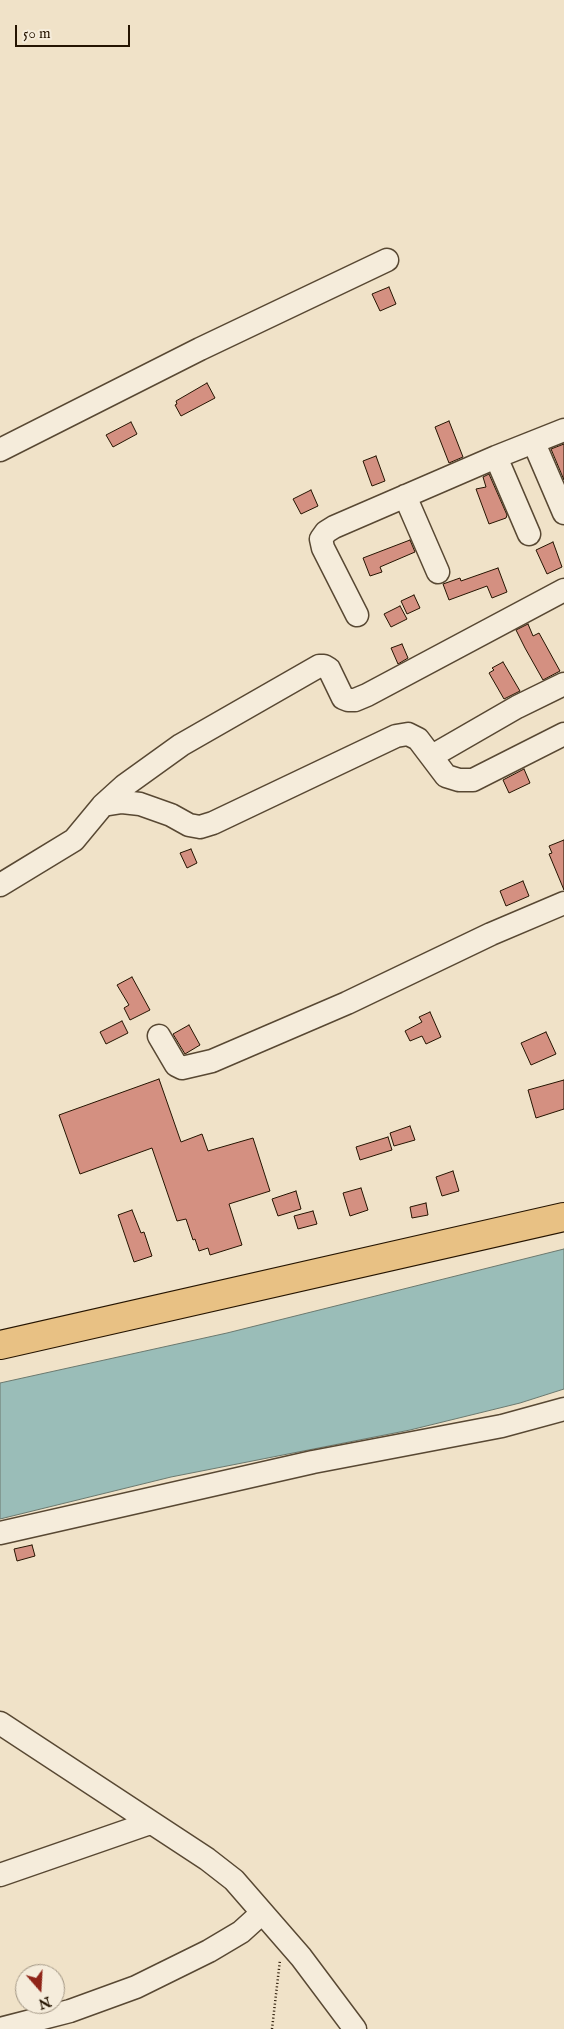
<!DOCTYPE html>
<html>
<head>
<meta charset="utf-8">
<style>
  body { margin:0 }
  #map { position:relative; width:564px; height:2029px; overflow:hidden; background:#f0e2c8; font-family:"IM FELL English",serif }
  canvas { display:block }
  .north { position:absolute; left:15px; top:1964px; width:50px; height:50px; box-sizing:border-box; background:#f5ecdb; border:1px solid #a29684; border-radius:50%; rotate:161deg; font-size:14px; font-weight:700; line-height:20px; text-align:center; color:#251401 }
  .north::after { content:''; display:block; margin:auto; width:18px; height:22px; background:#8f2418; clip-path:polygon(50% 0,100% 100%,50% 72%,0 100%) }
  .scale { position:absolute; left:15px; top:25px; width:115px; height:22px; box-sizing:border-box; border:2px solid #251401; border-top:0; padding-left:6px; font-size:15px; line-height:18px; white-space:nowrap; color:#251401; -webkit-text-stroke:4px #f5ecdb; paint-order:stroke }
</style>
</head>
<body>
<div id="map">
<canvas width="564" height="2029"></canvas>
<div class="north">N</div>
<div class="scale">50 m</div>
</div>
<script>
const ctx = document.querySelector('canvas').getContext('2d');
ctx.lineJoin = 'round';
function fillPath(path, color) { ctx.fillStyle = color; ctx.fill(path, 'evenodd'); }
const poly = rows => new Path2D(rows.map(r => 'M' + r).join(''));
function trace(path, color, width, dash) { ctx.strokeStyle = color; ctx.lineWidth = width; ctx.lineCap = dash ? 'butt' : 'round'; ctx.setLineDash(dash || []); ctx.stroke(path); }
const water = poly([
  [564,1249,564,1389,520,1403,410,1430,171,1477,0,1519,0,1383,227,1333,564,1249]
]);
const building = poly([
  [389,287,396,304,380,311,372,294,389,287],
  [207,383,215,398,181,416,175,405,177,404,176,401,207,383],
  [449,421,463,457,449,463,435,427,449,421],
  [131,422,137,434,113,447,106,435,131,422],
  [564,444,564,480,551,449,564,444],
  [376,456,385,481,372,486,363,461,376,456],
  [489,474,507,515,506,518,489,524,476,489,486,487,483,477,489,474],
  [311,490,318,506,301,514,293,499,311,490],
  [410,540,415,552,380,567,382,572,370,576,363,558,410,540],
  [553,542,562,567,547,574,536,550,553,542],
  [498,568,507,592,492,598,487,586,449,600,443,584,460,578,461,581,498,568],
  [414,595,420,608,407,614,401,601,414,595],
  [400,606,407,619,391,627,384,614,400,606],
  [528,624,533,636,539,633,560,671,543,680,525,648,516,630,528,624],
  [402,644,408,658,398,664,391,648,402,644],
  [503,662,520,691,504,699,489,673,494,670,492,668,503,662],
  [524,769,530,783,509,793,503,780,524,769],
  [564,840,564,890,549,854,552,853,549,846,564,840],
  [191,849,197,863,187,868,180,853,191,849],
  [523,881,529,896,506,906,500,891,523,881],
  [132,977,150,1010,130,1020,124,1008,129,1005,117,985,132,977],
  [430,1012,441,1037,426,1044,422,1036,410,1041,405,1031,422,1022,419,1017,430,1012],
  [122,1021,128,1033,106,1044,100,1032,122,1021],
  [189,1025,200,1045,185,1054,173,1034,189,1025],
  [546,1032,556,1054,531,1065,521,1043,546,1032],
  [159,1079,181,1142,202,1134,208,1151,253,1138,270,1191,229,1204,242,1245,210,1255,208,1248,199,1251,195,1239,193,1240,186,1219,177,1221,152,1148,80,1174,59,1115,159,1079],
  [564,1080,564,1109,536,1118,528,1090,564,1080],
  [410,1126,415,1140,394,1146,390,1133,410,1126],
  [388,1137,392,1150,360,1160,356,1147,388,1137],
  [453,1171,459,1191,442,1196,436,1177,453,1171],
  [361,1188,368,1210,350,1216,343,1193,361,1188],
  [296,1191,301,1209,278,1216,272,1199,296,1191],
  [426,1203,428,1215,412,1218,410,1207,426,1203],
  [132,1210,141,1233,144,1232,152,1256,134,1262,118,1215,132,1210],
  [313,1211,317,1224,298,1229,294,1216,313,1211],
  [32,1545,35,1556,17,1561,14,1549,32,1545]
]);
const path = poly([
  [272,2029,280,1960]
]);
const minor = poly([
  [534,443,564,513],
  [0,450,200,349,387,260],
  [496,457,529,534],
  [405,496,438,572],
  [357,615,323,548,321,539,326,532,334,527,496,457,564,430],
  [432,756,517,707,564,684],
  [103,805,124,786,181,745,319,666,324,666,329,669,343,698,348,700,355,700,367,695,564,590],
  [0,885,74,840,103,805,122,802,140,804,171,815,189,825,200,827,213,823,396,736,408,734,418,739,446,776,459,780,473,780,564,734],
  [159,1036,176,1065,182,1068,212,1061,347,1003,491,934,564,903],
  [0,1533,313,1462,502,1426,564,1409],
  [0,1723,207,1859,234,1880,301,1957,355,2029],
  [0,1875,150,1823],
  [0,2029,70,2011,136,1987,209,1951,241,1932,262,1913]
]);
const major = poly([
  [0,1345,564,1217]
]);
fillPath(water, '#9abdb8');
trace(water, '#6b796f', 1);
fillPath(building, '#d49081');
trace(building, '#251401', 1);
trace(minor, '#584833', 25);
trace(major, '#251401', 30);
trace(path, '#251401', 2.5, [1, 2.5]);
trace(minor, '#f5ecdb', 22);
trace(major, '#e8c184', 28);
</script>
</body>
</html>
